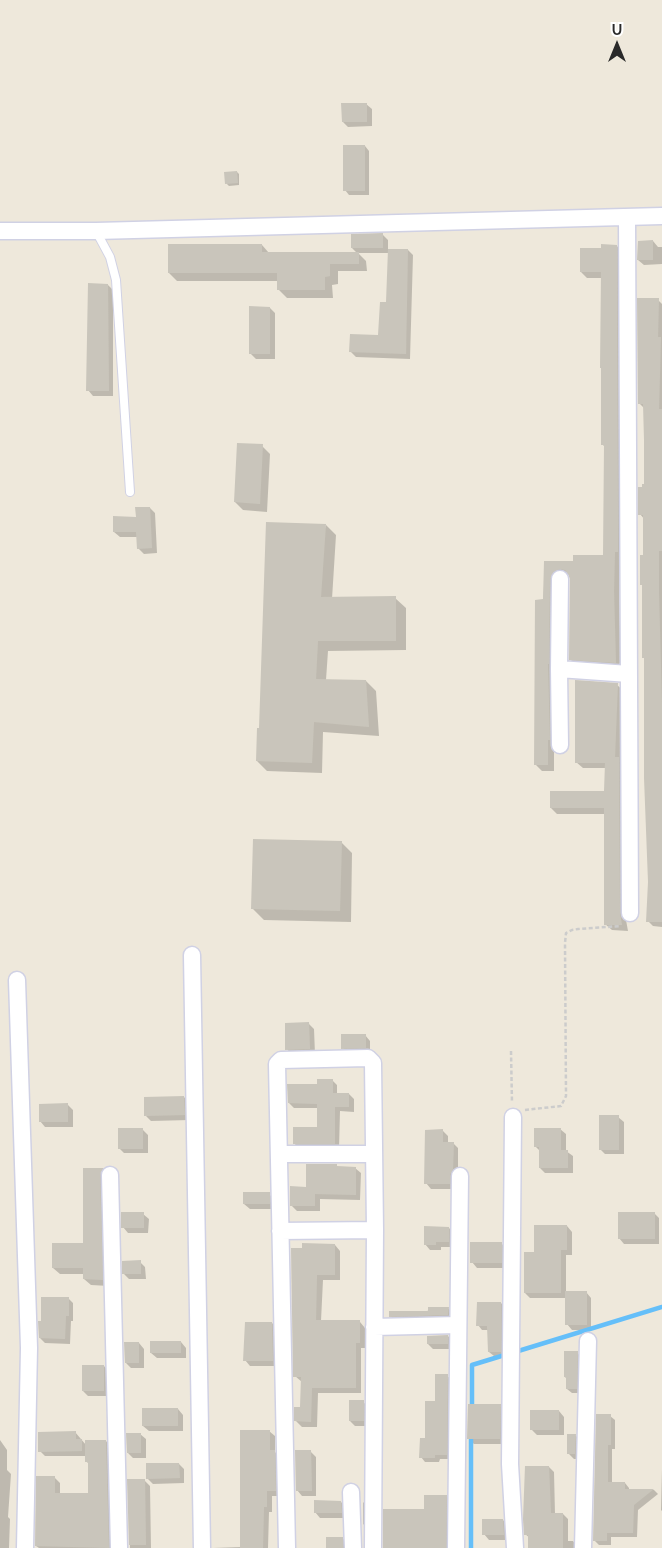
<!DOCTYPE html>
<html>
<head>
<meta charset="utf-8">
<style>
  body { margin:0 }
  #map { position:relative; width:662px; height:1548px; overflow:hidden; background:#eee8db; font-family:Raleway,sans-serif }
  canvas { display:block }
  .north { position:absolute; left:592px; top:20px; width:50px; height:50px; -webkit-text-stroke:4px #fff; paint-order:stroke; rotate:0deg; font-size:14px; font-weight:700; line-height:20px; text-align:center; color:#2a2a2a }
  .north::after { content:''; display:block; margin:auto; width:18px; height:22px; background:#2a2a2a; clip-path:polygon(50% 0,100% 100%,50% 72%,0 100%) }
</style>
</head>
<body>
<div id="map">
<canvas width="662" height="1548"></canvas>
<div class="north">U</div>
</div>
<script>
const ctx = document.querySelector('canvas').getContext('2d');
ctx.lineJoin = 'round';
function fillPath(path, color) { ctx.fillStyle = color; ctx.fill(path, 'evenodd'); }
const poly = rows => new Path2D(rows.map(r => 'M' + r).join(''));
function trace(path, color, width, dash) { ctx.strokeStyle = color; ctx.lineWidth = width; ctx.lineCap = dash ? 'butt' : 'round'; ctx.setLineDash(dash || []); ctx.stroke(path); }
const shadow = poly([
  [366,104,372,109,372,126,348,127,343,122],
  [365,146,369,151,369,195,349,195,345,190],
  [237,172,239,174,239,185,229,186,226,183],
  [383,235,388,240,388,250,408,250,413,255,410,359,356,357,350,351,380,337,388,304,389,253,358,253,366,261,367,271,338,271,338,284,332,285,333,298,287,298,279,290,279,281,177,281,169,273,262,245,269,253,357,253,352,248],
  [653,241,658,247,662,247,662,264,644,265,638,260],
  [617,246,622,252,619,597,621,668,576,665,570,659,571,579,569,575,566,574,554,746,554,771,542,771,536,765,545,562,574,562,604,557,605,447,603,445,602,278,587,278,581,272,603,250],
  [108,285,113,290,113,396,93,396,88,390],
  [658,300,662,304,662,927,653,926,648,921,649,882,645,520,640,514,645,485,644,408,639,403],
  [270,308,275,313,275,359,256,359,250,353],
  [262,446,270,454,267,512,243,510,235,502],
  [150,508,155,513,157,553,144,554,138,548,138,537,120,537,114,532],
  [326,525,336,535,332,599,395,598,406,608,406,650,328,651,326,680,366,681,376,691,379,736,323,732,322,773,267,771,257,761,260,729],
  [617,685,624,691,626,920,628,931,612,930,605,924,605,814,557,814,551,808,606,793,606,768,583,768,576,762],
  [341,842,352,853,351,922,264,920,253,909],
  [309,1024,314,1029,315,1054,292,1055,287,1049],
  [365,1035,370,1041,370,1053,348,1053,343,1048],
  [332,1080,337,1085,337,1094,349,1094,354,1099,354,1112,340,1111,339,1149,299,1149,294,1143,318,1128,318,1108,294,1108,289,1103,319,1085],
  [184,1097,189,1103,190,1120,151,1121,146,1116],
  [68,1105,73,1110,73,1127,45,1127,40,1121],
  [618,1117,624,1122,624,1154,605,1154,600,1149],
  [560,1129,566,1134,566,1151,573,1156,573,1173,545,1173,540,1168,540,1151,535,1146],
  [143,1130,148,1135,148,1153,124,1153,119,1148],
  [443,1131,448,1136,448,1143,453,1143,458,1148,458,1175,455,1189,431,1189,426,1183],
  [338,1168,355,1168,361,1173,360,1200,320,1199,320,1211,297,1211,291,1205,307,1188],
  [84,1169,103,1169,110,1175,109,1286,91,1285,84,1279,84,1274,60,1274,53,1268,84,1244],
  [269,1194,274,1199,275,1209,250,1209,244,1204],
  [654,1213,659,1218,659,1244,624,1244,619,1238],
  [143,1214,149,1219,148,1233,128,1233,123,1227],
  [567,1226,572,1232,572,1255,566,1255,566,1292,586,1292,591,1298,591,1330,572,1330,567,1324,567,1298,530,1298,525,1293],
  [449,1228,454,1233,454,1247,441,1247,441,1250,430,1250,425,1244],
  [501,1243,507,1249,507,1268,477,1268,472,1262],
  [335,1245,340,1251,340,1280,323,1280,321,1321,360,1322,365,1328,365,1348,361,1348,361,1393,318,1393,317,1427,302,1427,296,1421,301,1408,302,1382,295,1376,292,1249],
  [140,1262,145,1267,146,1279,129,1279,124,1274],
  [68,1298,73,1303,73,1321,71,1321,70,1344,45,1343,40,1338],
  [501,1303,505,1307,505,1356,494,1356,489,1352,489,1330,482,1330,478,1325],
  [448,1308,453,1314,453,1320,396,1321,390,1316],
  [272,1323,277,1328,278,1366,250,1366,245,1360],
  [448,1336,453,1342,453,1349,433,1349,428,1344],
  [181,1342,186,1348,186,1358,157,1358,151,1353],
  [139,1343,144,1349,144,1368,131,1368,126,1363],
  [577,1353,582,1357,581,1393,572,1393,567,1389,567,1379,565,1377],
  [104,1366,109,1372,109,1396,88,1396,83,1391],
  [447,1376,452,1380,451,1459,440,1459,439,1462,425,1462,421,1457,436,1402],
  [363,1402,369,1407,369,1426,355,1426,350,1421],
  [500,1406,505,1411,505,1444,474,1444,468,1438],
  [178,1409,183,1415,183,1431,149,1431,143,1426],
  [559,1411,564,1417,564,1435,537,1435,532,1430],
  [610,1416,615,1420,615,1449,612,1449,612,1483,625,1483,629,1488,629,1490,654,1490,658,1494,638,1510,637,1537,611,1537,611,1545,599,1545,594,1540],
  [269,1431,275,1436,275,1452,280,1457,281,1496,272,1496,272,1512,269,1512,268,1548,213,1548,241,1547],
  [75,1432,86,1445,106,1441,111,1447,114,1548,39,1548,36,1546,54,1477,60,1483,60,1494,89,1494,89,1464,86,1461,86,1456,45,1456,40,1451],
  [140,1434,146,1439,146,1458,133,1458,128,1453],
  [575,1435,581,1441,580,1459,574,1459,569,1454],
  [0,1440,7,1450,7,1470,11,1474,8,1517,10,1519,9,1548,0,1548],
  [310,1451,316,1457,316,1496,302,1496,297,1490],
  [179,1464,184,1469,184,1483,153,1484,147,1478],
  [549,1467,554,1472,555,1514,563,1514,568,1519,568,1541,573,1541,578,1548,530,1548,530,1538,525,1534],
  [662,1469,662,1511,661,1510],
  [129,1480,144,1480,150,1486,151,1548,130,1548],
  [446,1496,451,1501,450,1548,384,1548,425,1511],
  [341,1502,346,1507,347,1518,320,1518,315,1512],
  [363,1502,368,1507,368,1528,363,1524],
  [503,1520,508,1526,509,1540,489,1540,484,1534],
  [342,1538,347,1542,347,1548,327,1548]
]);
const stream = poly([
  [515,1352,662,1307],
  [472,1409,472,1365,508,1354],
  [471,1548,471,1434]
]);
const building = poly([
  [341,103,367,103,367,122,342,122],
  [343,145,365,145,365,191,343,191],
  [237,171,238,183,225,184,224,172],
  [383,233,383,248,351,248,351,234],
  [653,240,653,260,637,260,638,241],
  [168,244,262,244,262,252,359,252,359,264,330,264,330,276,325,277,325,290,277,290,277,273,168,273],
  [601,244,617,245,618,517,618,552,615,552,614,591,616,663,569,660,570,579,568,574,565,570,560,569,555,571,550,579,549,664,548,664,550,740,548,740,548,765,534,765,535,600,543,599,544,561,573,561,573,555,603,555,604,445,601,445,601,368,600,368,601,272,580,272,580,248,601,248],
  [388,249,408,249,406,354,349,352,350,334,378,335,380,302,386,302],
  [88,283,108,284,109,391,86,391],
  [637,298,659,298,658,337,661,337,659,409,662,409,662,551,659,551,659,594,662,704,662,922,646,922,648,882,644,778,644,658,642,658,642,585,640,585,640,555,643,555,643,515,638,515,638,487,642,487,642,484,644,484,644,440,643,404,638,404],
  [249,306,270,307,270,354,249,354],
  [237,443,263,444,260,504,234,502],
  [135,507,150,507,152,548,137,549,136,532,113,532,113,516,136,517],
  [266,522,326,524,321,597,396,596,396,641,318,641,316,679,366,680,369,727,314,722,312,763,256,761,257,728,259,728],
  [575,680,618,683,615,757,619,757,620,913,622,925,604,925,604,808,550,808,550,791,604,791,605,763,575,763],
  [253,839,342,841,340,911,251,909],
  [309,1022,310,1049,285,1050,285,1023],
  [341,1034,366,1034,366,1048,341,1049],
  [317,1079,333,1079,333,1093,349,1093,349,1107,335,1107,335,1144,293,1144,293,1127,317,1127,317,1104,288,1103,287,1084,317,1084],
  [184,1096,185,1115,144,1116,144,1097],
  [68,1103,68,1122,39,1122,39,1104],
  [599,1115,619,1115,619,1150,599,1150],
  [118,1128,143,1128,143,1149,118,1149],
  [534,1128,561,1128,561,1150,568,1150,568,1168,539,1168,539,1147,534,1147],
  [443,1129,443,1142,454,1142,453,1169,450,1175,450,1184,424,1184,425,1130],
  [306,1164,337,1164,337,1166,356,1167,356,1195,315,1194,315,1206,290,1206,290,1186,306,1187],
  [83,1168,104,1168,100,1175,103,1280,83,1279,83,1268,52,1268,52,1243,83,1243],
  [243,1192,270,1192,270,1204,243,1204],
  [121,1212,144,1212,144,1228,121,1228],
  [618,1212,655,1212,655,1239,618,1239],
  [534,1225,567,1225,567,1250,561,1250,561,1293,524,1293,524,1252,534,1252],
  [424,1226,449,1227,449,1242,436,1242,436,1245,424,1245],
  [470,1242,502,1242,502,1263,470,1263],
  [302,1243,335,1244,335,1275,317,1275,316,1320,360,1320,360,1343,356,1343,356,1388,312,1388,311,1422,294,1421,294,1407,300,1407,301,1377,293,1377,291,1248,302,1248],
  [141,1260,141,1274,122,1274,122,1261],
  [565,1291,587,1291,587,1325,565,1325],
  [41,1297,69,1297,69,1316,66,1316,65,1339,39,1338,38,1321,41,1321],
  [477,1302,501,1302,501,1352,488,1352,487,1326,476,1326],
  [428,1307,449,1307,448,1315,389,1317,389,1311,428,1311],
  [245,1322,272,1322,273,1361,243,1361],
  [448,1335,448,1344,427,1344,427,1336],
  [150,1341,181,1341,181,1353,150,1353],
  [124,1342,139,1342,139,1363,125,1363],
  [564,1351,578,1351,577,1389,566,1389,566,1377,564,1377],
  [82,1365,104,1365,104,1391,82,1391],
  [435,1374,448,1374,447,1455,435,1455,435,1458,419,1458,420,1438,425,1438,425,1401,435,1401],
  [349,1400,364,1400,364,1421,349,1421],
  [468,1404,501,1404,500,1439,467,1439],
  [142,1408,178,1408,178,1426,142,1426],
  [530,1410,559,1410,559,1430,530,1430],
  [596,1414,611,1414,611,1445,608,1445,608,1482,625,1482,625,1489,654,1489,634,1505,633,1533,607,1533,607,1541,593,1541],
  [240,1430,270,1430,270,1450,275,1450,276,1491,267,1491,267,1507,264,1507,263,1548,240,1548],
  [76,1431,76,1439,82,1439,82,1451,38,1452,38,1432],
  [126,1433,141,1433,141,1453,127,1453],
  [567,1434,576,1434,575,1454,567,1454],
  [85,1440,106,1440,109,1548,35,1546,36,1476,55,1476,55,1493,88,1493,88,1462,85,1462],
  [295,1450,311,1450,312,1491,296,1491],
  [146,1463,179,1463,180,1478,146,1479],
  [525,1466,549,1466,551,1513,563,1513,563,1548,528,1548,528,1535,524,1535,523,1519],
  [127,1479,145,1479,146,1545,129,1545],
  [424,1495,447,1495,446,1548,383,1548,383,1509,424,1509],
  [314,1500,341,1501,342,1513,314,1513],
  [482,1519,503,1519,504,1535,482,1535],
  [326,1537,343,1537,343,1548,326,1548]
]);
const path = poly([
  [511,1051,512,1103],
  [525,1110,561,1106,566,1096,565,943,566,933,572,930,578,929,621,926]
]);
const service = poly([
  [96,231,110,257,116,280,130,492]
]);
const minor = poly([
  [627,217,630,913],
  [0,231,96,231,662,216],
  [560,579,559,669,629,674],
  [559,669,560,745],
  [192,955,202,1548],
  [17,980,29,1348,25,1548],
  [513,1117,510,1464,515,1548],
  [279,1154,374,1154],
  [110,1175,119,1548],
  [280,1231,375,1230],
  [374,1327,458,1325],
  [351,1492,353,1548],
  [287,1548,277,1064,281,1060,368,1058,373,1063,375,1230,373,1548],
  [456,1548,460,1176],
  [583,1548,588,1341]
]);
fillPath(shadow, '#0003');
trace(stream, '#65bff9', 4.5);
fillPath(building, '#c9c5bb');
trace(service, '#d0d1e4', 10);
trace(minor, '#d0d1e4', 19);
trace(path, '#ccc', 2.5, [4, 2.5]);
trace(service, '#fff', 8);
trace(minor, '#fff', 16);
</script>
</body>
</html>
